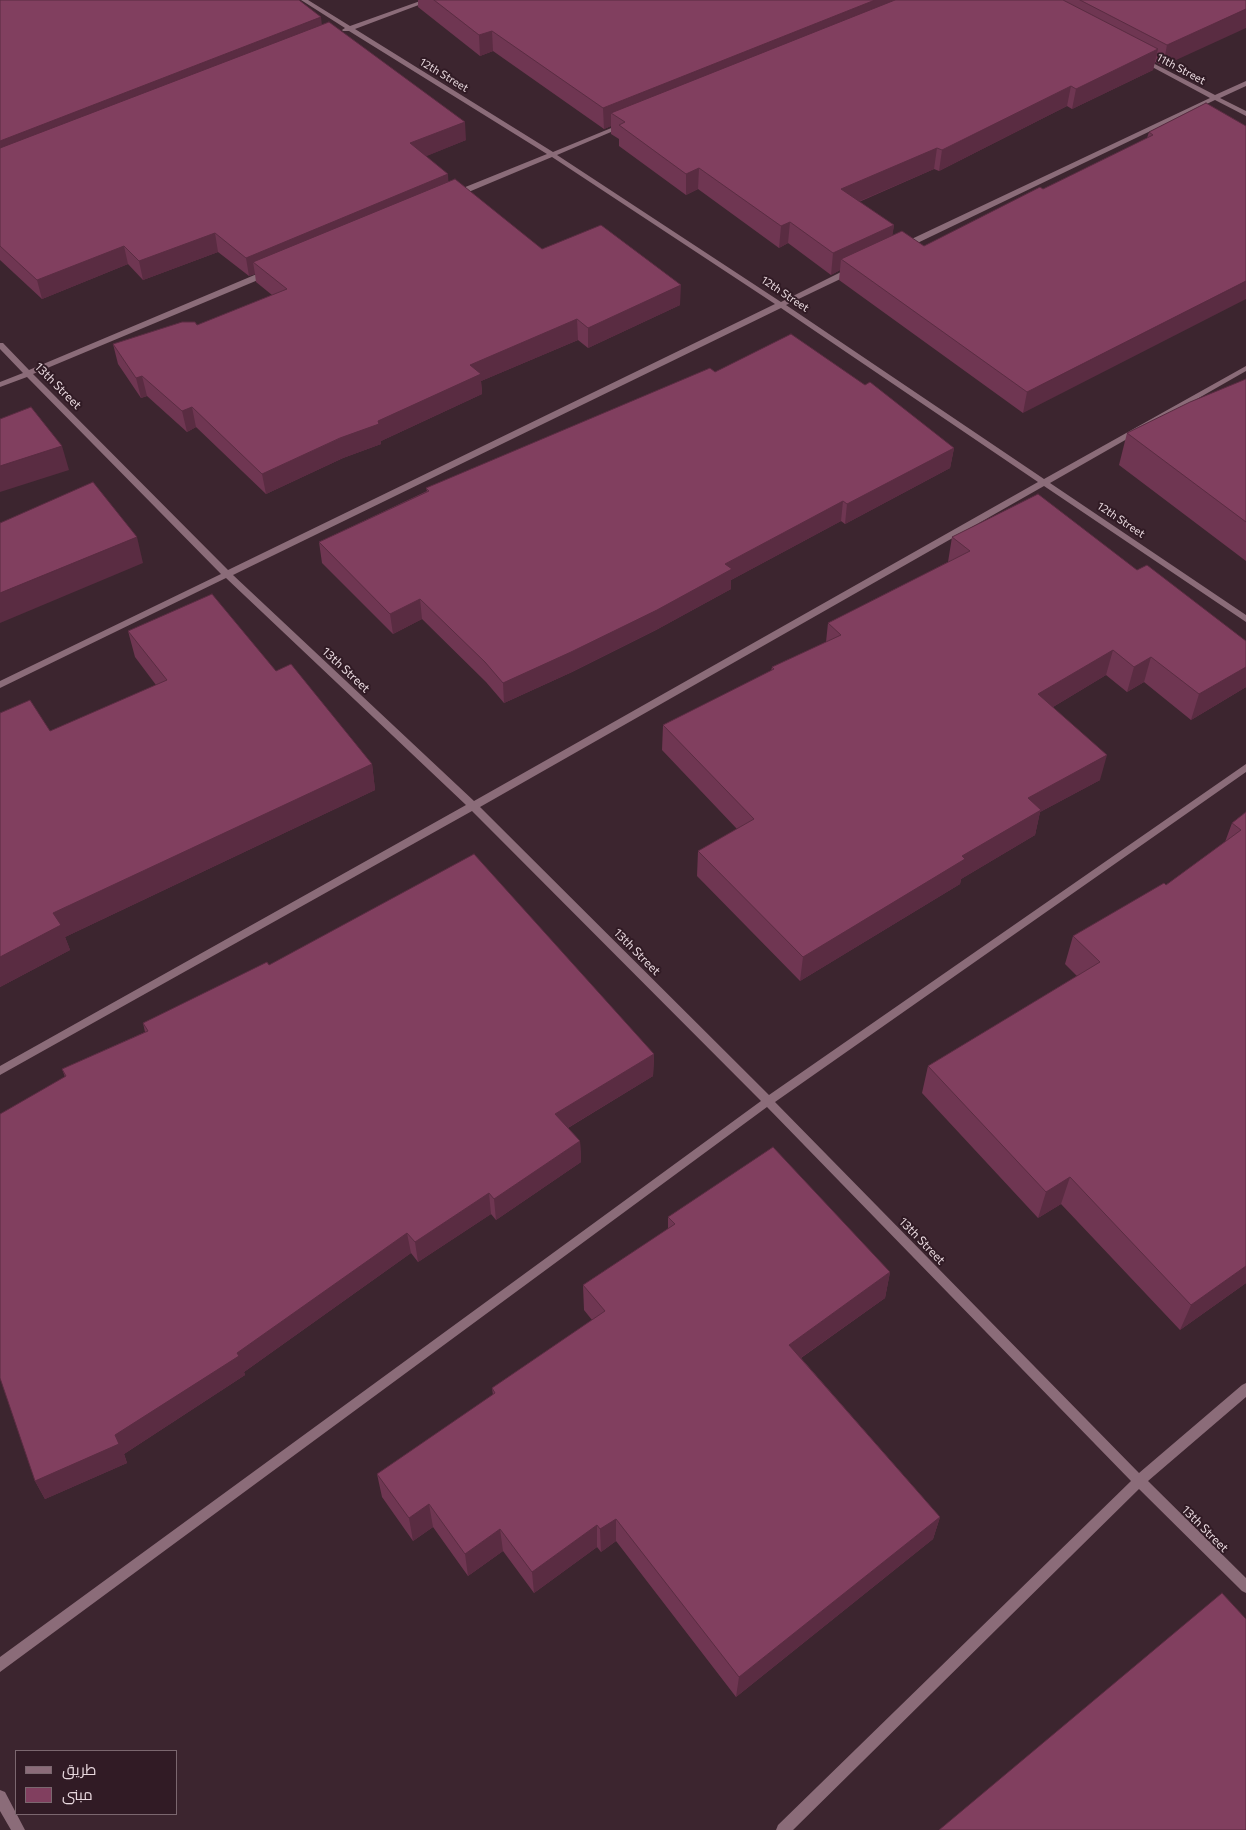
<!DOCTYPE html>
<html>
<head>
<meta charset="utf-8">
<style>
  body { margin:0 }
  #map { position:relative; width:1246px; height:1830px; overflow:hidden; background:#3c252f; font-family:Commissioner,Cairo,sans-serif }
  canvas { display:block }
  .legend { position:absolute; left:15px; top:1750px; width:162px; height:65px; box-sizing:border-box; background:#311b25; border:1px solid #7b676f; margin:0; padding:6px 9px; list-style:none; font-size:15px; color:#e9d9df }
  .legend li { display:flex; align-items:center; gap:10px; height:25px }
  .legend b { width:25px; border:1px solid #7b676f }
</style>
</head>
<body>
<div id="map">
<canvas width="1246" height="1830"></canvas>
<ul class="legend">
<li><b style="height:6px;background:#8b6c79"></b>طريق</li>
<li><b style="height:14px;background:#813f5f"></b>مبنى</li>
</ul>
</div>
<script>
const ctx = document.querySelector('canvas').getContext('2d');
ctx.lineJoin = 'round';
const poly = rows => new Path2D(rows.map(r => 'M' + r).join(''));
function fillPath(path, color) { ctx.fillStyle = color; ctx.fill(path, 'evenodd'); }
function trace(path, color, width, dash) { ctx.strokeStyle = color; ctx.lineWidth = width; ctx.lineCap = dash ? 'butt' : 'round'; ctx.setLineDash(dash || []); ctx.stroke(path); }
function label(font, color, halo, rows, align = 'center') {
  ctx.font = font + ' Commissioner,sans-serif'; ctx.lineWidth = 4; ctx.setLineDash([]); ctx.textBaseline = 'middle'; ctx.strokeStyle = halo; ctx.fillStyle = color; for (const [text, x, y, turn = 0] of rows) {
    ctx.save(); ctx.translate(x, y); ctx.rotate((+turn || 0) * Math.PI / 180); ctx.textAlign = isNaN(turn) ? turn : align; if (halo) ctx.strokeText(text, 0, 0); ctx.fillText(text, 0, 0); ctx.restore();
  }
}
const minor = poly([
  [301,0,308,0,350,26,423,0,432,0,355,29,553,152,621,124,625,124,625,126,557,155,781,302,849,268,855,268,855,272,786,305,1044,479,1246,366,1246,371,1050,483,1246,615,1246,622,1044,486,480,807,769,1095,1246,764,1246,772,775,1102,1139,1473,1242,1385,1246,1383,1246,1397,1148,1481,1246,1578,1246,1593,1242,1591,1139,1489,793,1830,776,1830,778,1825,1131,1481,767,1107,0,1672,0,1657,761,1101,472,811,0,1075,0,1066,466,805,226,578,0,688,0,681,221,574,27,377,0,387,0,382,23,373,0,349,0,343,3,343,29,370,264,271,270,271,270,275,33,374,228,570,775,304,552,157,459,196,453,196,453,192,547,154,349,31,343,31,342,30,345,28,301,0],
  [781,308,1038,482,474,801,233,575,781,308],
  [1141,59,1145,59,1215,95,1246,81,1246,86,1220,98,1246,111,1246,116,1215,100,907,248,901,248,901,244,1210,98,1141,61,1141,59],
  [0,1790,5,1792,25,1830,11,1830,0,1811,0,1790]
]);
const wall = poly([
  [0,0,322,25,466,140,426,156,448,181,542,249,680,305,588,348,578,340,481,381,482,394,381,441,381,444,343,458,266,494,196,427,187,432,147,396,141,398,118,364,113,344,197,325,272,295,256,282,255,274,249,276,218,252,143,280,128,264,42,299,0,260],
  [418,0,1246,0,1163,66,1155,62,1153,70,1072,109,1067,106,939,171,934,169,859,202,894,225,892,235,924,246,1043,189,1147,138,1149,132,1206,103,1023,413,839,280,840,270,831,275,788,243,779,248,698,189,686,195,619,146,619,139,611,134,611,126,604,129,493,51,480,56,418,7],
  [715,372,954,448,950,468,845,524,841,521,731,580,731,589,656,630,572,672,504,703,486,682,422,619,393,634,322,563,319,542,427,491,426,488],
  [1246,379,1246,561,1119,465,1127,433],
  [952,537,1137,570,1246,641,1246,687,1191,720,1144,682,1127,692,1106,675,1053,707,1100,780,1040,812,1035,835,961,879,960,884,800,981,697,876,698,851,737,829,662,750,663,725,771,671,772,667,826,642,828,623,948,562],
  [128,631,276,671,372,764,375,790,65,937,70,950,0,987,0,713,50,731,156,685,135,657],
  [1246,812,1246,1283,1180,1330,1061,1204,1038,1218,922,1093,928,1066,1077,976,1065,964,1073,936,1166,885,1225,842,1232,823],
  [269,965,654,1054,653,1076,568,1128,580,1141,581,1162,496,1220,491,1214,418,1262,411,1253,244,1372,245,1375,124,1454,127,1463,45,1499,35,1481,65,1077,62,1069,145,1032,143,1023],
  [668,1217,890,1272,885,1298,801,1358,940,1517,933,1539,736,1697,616,1541,601,1552,597,1547,534,1593,503,1551,468,1576,433,1527,413,1541,382,1497,377,1474,493,1395,492,1388,592,1320,584,1310,583,1285,668,1229]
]);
const shadedWall = poly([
  [875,0,924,0,611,113,611,126,604,129,603,108],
  [1246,9,1246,28,1163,66,1167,45],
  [321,17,323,35,0,161,0,141],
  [492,31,493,51,480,56,479,35],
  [1158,49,1153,70,1072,109,1076,89],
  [1071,86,1067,106,939,171,942,150],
  [465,122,466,140,412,162,410,143],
  [937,148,934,169,839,210,841,189],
  [699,168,698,189,686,195,686,174],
  [448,174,449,193,253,262,255,274,249,276,246,258],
  [790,222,788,243,779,248,781,226],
  [894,225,891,246,841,259,840,270,831,275,833,253],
  [215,233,218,252,143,280,139,261],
  [124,246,128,264,42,299,37,280],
  [1246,281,1246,299,1023,413,1027,392],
  [681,285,680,305,588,348,588,328],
  [577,319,578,340,481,381,482,394,381,441,381,444,343,458,266,494,262,474,378,421,470,365],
  [142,376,147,396,141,398,136,378],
  [192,407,196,427,187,432,182,411],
  [62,446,69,470,0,492,0,466],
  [954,448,950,468,845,524,847,504],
  [843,501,841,521,731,580,731,589,656,630,572,672,504,703,503,683],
  [137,537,143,563,0,623,0,593],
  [420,599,422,619,393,634,390,614],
  [1113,650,1106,675,1033,719,1038,694],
  [1151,657,1144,682,1127,692,1134,667],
  [1246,667,1246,687,1191,720,1199,694],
  [1107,755,1100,780,1040,812,1035,835,961,879,960,884,800,981,803,957,962,856,1028,798],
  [372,764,375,790,65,937,70,950,0,987,0,957,53,913],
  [654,1054,653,1076,556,1135,555,1114],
  [580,1141,581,1162,496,1220,494,1199],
  [1070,1177,1061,1204,1038,1218,1046,1192],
  [489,1193,491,1214,418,1262,415,1242],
  [407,1233,411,1253,244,1372,245,1375,124,1454,127,1463,45,1499,35,1481,237,1353],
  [1246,1266,1246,1283,1180,1330,1191,1305],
  [890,1272,885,1298,785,1369,789,1345],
  [429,1504,433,1527,413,1541,409,1518],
  [940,1517,933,1539,736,1697,739,1677],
  [616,1519,616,1541,601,1552,600,1529],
  [597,1525,597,1547,534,1593,532,1572],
  [500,1529,503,1551,468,1576,465,1554]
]);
const building = poly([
  [0,0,299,0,321,17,0,141,0,0],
  [434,0,875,0,603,108,492,31,479,35,434,0],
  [895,0,1063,0,1158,49,1076,89,1071,86,942,150,937,148,841,189,894,225,833,253,790,222,781,226,699,168,686,174,619,125,625,122,611,113,895,0],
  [1080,0,1246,0,1246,9,1167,45,1080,0],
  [329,22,465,122,410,143,448,174,246,258,215,233,139,261,124,246,37,280,0,246,0,148,329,22],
  [1206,103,1246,126,1246,281,1027,392,841,259,902,231,924,246,1040,187,1043,189,1153,135,1149,132,1206,103],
  [455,179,542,249,601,225,681,285,588,328,577,319,470,365,481,374,378,421,379,424,340,438,262,474,192,407,182,411,142,376,136,378,113,344,182,322,195,322,197,325,287,289,253,262,455,179],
  [791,334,865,385,870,382,954,448,847,504,843,501,725,564,732,569,657,610,571,652,503,683,485,662,420,599,390,614,319,542,429,491,426,488,710,368,715,372,791,334],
  [1246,379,1246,522,1127,433,1190,402,1246,379],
  [31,407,62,446,0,466,0,419,31,407],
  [93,482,137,537,0,593,0,523,93,482],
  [1038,494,1137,570,1147,565,1246,641,1246,667,1199,694,1151,657,1134,667,1113,650,1038,694,1107,755,1028,798,1041,810,962,856,965,859,803,957,698,851,754,819,663,725,774,669,772,667,841,635,828,623,970,551,952,537,1038,494],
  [212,594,276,671,291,664,372,764,53,913,61,925,0,957,0,713,30,700,50,731,167,680,128,631,212,594],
  [1246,812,1246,1266,1191,1305,1070,1177,1046,1192,928,1066,1100,962,1073,936,1164,883,1166,885,1241,830,1232,823,1246,812],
  [474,854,654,1054,555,1114,580,1141,494,1199,489,1193,415,1242,407,1233,237,1353,239,1356,115,1435,119,1444,35,1481,0,1378,0,1114,66,1076,62,1069,148,1031,143,1023,267,962,269,965,474,854],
  [773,1147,890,1272,789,1345,940,1517,739,1677,616,1519,600,1529,597,1525,532,1572,500,1529,465,1554,429,1504,409,1518,377,1474,495,1393,492,1388,605,1311,583,1285,675,1224,668,1217,773,1147],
  [1222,1593,1246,1619,1246,1830,939,1830,1222,1593]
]);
const farStreetnames = [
  ["11th Street",1181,69,28],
  ["12th Street",444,75,31],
  ["12th Street",785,294,34],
  ["12th Street",1121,520,34]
];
const streetNames = [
  ["13th Street",58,386,45],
  ["13th Street",346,670,43],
  ["13th Street",637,952,45],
  ["13th Street",922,1241,46],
  ["13th Street",1205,1529,45]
];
fillPath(minor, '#8b6c79');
fillPath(wall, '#6f3652');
fillPath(shadedWall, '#5a2c42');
fillPath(building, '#813f5f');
trace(building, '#5a2c42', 1);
label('11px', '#e9d9df', '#311b25', farStreetnames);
label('12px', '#e9d9df', '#311b25', streetNames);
</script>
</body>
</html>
